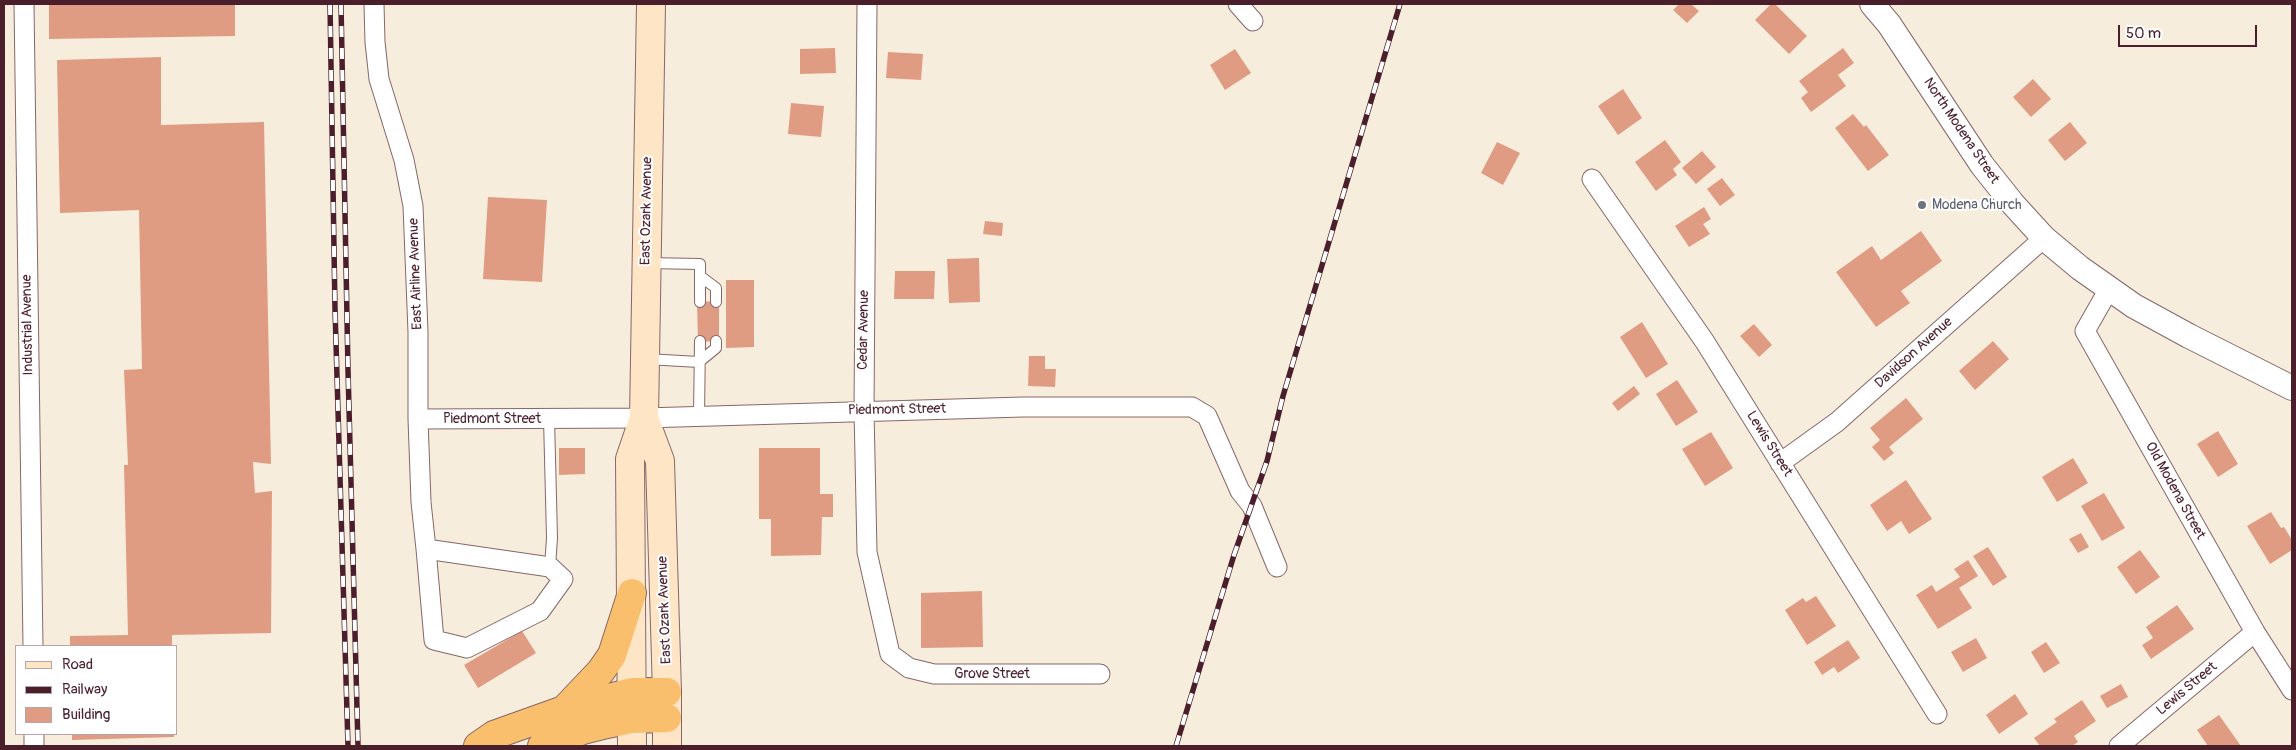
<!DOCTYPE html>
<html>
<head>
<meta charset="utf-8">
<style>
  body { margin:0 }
  #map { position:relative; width:2296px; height:750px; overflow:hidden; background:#f7eddd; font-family:Pangolin,sans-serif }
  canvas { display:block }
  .frame { position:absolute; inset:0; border:5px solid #4a1f2b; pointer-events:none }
  .legend { position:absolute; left:15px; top:645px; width:162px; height:90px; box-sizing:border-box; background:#fff; border:1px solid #b7a5aa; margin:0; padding:6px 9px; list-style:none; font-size:15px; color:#4a1f2b }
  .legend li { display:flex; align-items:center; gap:10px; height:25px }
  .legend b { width:25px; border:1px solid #b7a5aa }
  .scale { position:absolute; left:2118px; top:25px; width:139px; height:22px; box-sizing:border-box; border:2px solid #4a1f2b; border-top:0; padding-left:6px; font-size:15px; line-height:18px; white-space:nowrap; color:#4a1f2b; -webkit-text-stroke:4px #fff; paint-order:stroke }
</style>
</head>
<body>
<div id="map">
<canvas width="2296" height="750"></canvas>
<div class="frame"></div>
<ul class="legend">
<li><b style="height:6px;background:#fde5c5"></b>Road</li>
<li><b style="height:6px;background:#4a1f2b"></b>Railway</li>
<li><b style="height:14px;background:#e09c82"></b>Building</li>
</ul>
<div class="scale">50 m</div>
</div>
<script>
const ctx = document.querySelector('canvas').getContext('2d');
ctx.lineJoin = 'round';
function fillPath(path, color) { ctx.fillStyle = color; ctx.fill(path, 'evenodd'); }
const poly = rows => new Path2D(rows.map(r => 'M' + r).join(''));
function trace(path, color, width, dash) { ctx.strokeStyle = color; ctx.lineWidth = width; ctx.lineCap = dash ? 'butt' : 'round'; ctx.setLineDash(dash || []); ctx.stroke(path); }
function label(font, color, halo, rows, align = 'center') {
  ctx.font = font + ' Pangolin,sans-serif'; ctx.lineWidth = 4; ctx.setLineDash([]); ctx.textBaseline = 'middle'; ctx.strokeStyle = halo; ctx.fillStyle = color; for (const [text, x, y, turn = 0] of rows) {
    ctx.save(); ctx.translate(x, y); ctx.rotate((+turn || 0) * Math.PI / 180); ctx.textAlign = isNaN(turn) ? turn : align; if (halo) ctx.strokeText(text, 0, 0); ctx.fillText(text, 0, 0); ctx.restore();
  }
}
const building = poly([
  [49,4,235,4,235,36,49,39],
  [1679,4,1691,4,1699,11,1687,23,1673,10],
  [1771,4,1775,4,1807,36,1789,54,1755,20],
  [835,48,836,73,800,74,800,49],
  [1843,48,1854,63,1838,75,1846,86,1811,112,1801,98,1808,92,1799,81],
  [1235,49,1251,73,1225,90,1210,65],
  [888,52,923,54,921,80,886,78],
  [161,57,161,125,264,122,271,464,253,462,255,493,272,491,271,633,172,635,172,646,70,646,70,636,128,635,124,465,128,465,124,370,142,369,139,210,60,213,57,60],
  [2033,79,2051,99,2031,117,2013,97],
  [1623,89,1642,118,1618,135,1598,106],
  [791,103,824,106,821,137,788,134],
  [1853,114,1864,127,1866,125,1889,155,1868,171,1835,128],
  [2070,122,2087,143,2065,161,2048,140],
  [1665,140,1681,162,1673,169,1677,175,1656,191,1635,162],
  [1497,142,1520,153,1503,185,1481,173],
  [1702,151,1716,167,1696,184,1682,168],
  [1722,178,1735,195,1720,206,1707,189],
  [488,197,547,200,542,282,483,279],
  [1704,207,1711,219,1703,224,1710,234,1689,247,1675,226],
  [985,221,1003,223,1002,236,983,234],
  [1921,231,1942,261,1901,291,1910,303,1876,327,1836,272,1872,246,1881,260],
  [979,258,980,302,949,303,947,259],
  [895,271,935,271,934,299,894,299],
  [726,280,754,280,754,347,726,348],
  [719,301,719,341,698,342,697,302],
  [1642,322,1668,364,1646,378,1620,337],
  [1754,324,1772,345,1759,357,1740,336],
  [1993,341,2009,359,1975,390,1959,371],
  [1029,356,1045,356,1045,369,1056,369,1055,387,1028,386],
  [1677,380,1698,412,1676,426,1656,394],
  [1634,386,1640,394,1618,411,1612,403],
  [1906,398,1923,419,1889,447,1894,453,1884,461,1872,447,1880,440,1870,428],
  [2218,431,2238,464,2218,477,2197,444],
  [1711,432,1733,468,1705,486,1682,449],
  [559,448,585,448,585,474,559,475],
  [759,448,820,448,820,494,833,494,833,517,822,517,821,555,771,556,771,519,759,519],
  [2073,458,2088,483,2057,502,2042,477],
  [1906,480,1932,519,1909,534,1901,521,1887,531,1870,505],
  [2104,493,2125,528,2102,541,2081,506],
  [2271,512,2281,528,2284,527,2292,540,2292,550,2270,564,2247,526],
  [2081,533,2089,547,2078,553,2069,539],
  [1988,547,2007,577,1993,586,1973,556],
  [2140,550,2160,577,2136,594,2117,567],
  [1968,560,1978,576,1959,588,1972,608,1938,629,1916,595,1932,585,1936,592,1960,577,1954,569],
  [982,591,983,647,921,648,921,593],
  [1816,596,1836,626,1807,645,1785,610,1803,598,1806,602],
  [2177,605,2194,629,2151,659,2142,645,2153,638,2146,627],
  [522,631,536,653,478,688,464,665],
  [1976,638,1987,658,1963,672,1951,652],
  [1848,640,1860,658,1838,673,1834,667,1822,675,1814,662],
  [2046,642,2060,663,2044,673,2031,652],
  [2121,684,2128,697,2107,708,2100,696],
  [2015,694,2028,714,1999,734,1986,715],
  [2082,700,2096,721,2074,736,2078,742,2072,746,2040,746,2034,738,2057,722,2054,719],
  [2219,715,2241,746,2208,746,2197,730],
  [72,734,174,734,174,737,72,740]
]);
const service = poly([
  [647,263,700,264,700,302],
  [700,276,716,288,716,302],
  [646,359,699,362,716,348,716,341],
  [699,416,700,341],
  [549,418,552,538,550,567]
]);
const minor = poly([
  [24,4,33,646],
  [374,4,375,42,379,79,404,160,413,206,418,332,418,419,421,502,426,549,434,640,467,648,540,611,563,579,550,567,426,549],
  [867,4,864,410,867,552,890,654,909,668,934,674,1100,674],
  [1238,4,1253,21],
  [1592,179,1705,342,1937,714],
  [2109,289,2085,331,2255,632,2292,690],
  [418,419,644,418,1023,407,1192,407,1207,416,1240,491,1252,506,1277,567],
  [1780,463,1837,422,2044,238],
  [34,734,34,746],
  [2119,746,2255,632]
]);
const tertiary = poly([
  [1872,4,1889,24,1982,165,2013,204,2044,238,2080,268,2134,306,2189,336,2292,388]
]);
const secondary = poly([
  [644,418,660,461,667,692,667,746],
  [632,746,630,459,644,418,651,4]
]);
const motorway = poly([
  [564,710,601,671,612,655,632,593],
  [478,746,494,735,564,710,632,692,667,692],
  [542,746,583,730,607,724,631,719,667,718]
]);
const rail = poly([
  [330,4,335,309,348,746],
  [341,4,348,370,358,746],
  [1176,746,1234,555,1267,461,1283,396,1400,4]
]);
const markers = [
  [1922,205,5,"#6b7280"]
];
const streetNames = [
  ["North Modena Street",1961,131,56],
  ["East Ozark Avenue",647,211,-89],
  ["East Airline Avenue",416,274,-92],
  ["Industrial Avenue",28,325,-91],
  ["Cedar Avenue",864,330,-89],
  ["Davidson Avenue",1914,353,-42],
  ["Piedmont Street",897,410,-1],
  ["Piedmont Street",492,419],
  ["Lewis Street",1769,444,58],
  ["Old Modena Street",2175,491,61],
  ["East Ozark Avenue",665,610,-92],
  ["Grove Street",992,674],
  ["Lewis Street",2187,689,-40]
];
const worshipNames = [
  ["Modena Church",1932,205]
];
fillPath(building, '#e09c82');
trace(service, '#876769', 12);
trace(minor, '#876769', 21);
trace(tertiary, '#876769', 26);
trace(secondary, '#876769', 30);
trace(motorway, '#876769', 30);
trace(service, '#fff', 10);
trace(minor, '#fff', 19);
trace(tertiary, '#fff', 24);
trace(secondary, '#fde5c5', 28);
trace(motorway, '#f9bf6d', 28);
trace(rail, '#4a1f2b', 5.5);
trace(rail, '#fff', 4, [11]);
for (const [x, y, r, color] of markers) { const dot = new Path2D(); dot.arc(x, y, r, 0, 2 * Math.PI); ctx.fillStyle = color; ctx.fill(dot); trace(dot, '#fff', 2); }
label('14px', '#4a1f2b', '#fff', streetNames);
label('14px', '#5b616d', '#fff', worshipNames, 'left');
</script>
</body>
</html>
